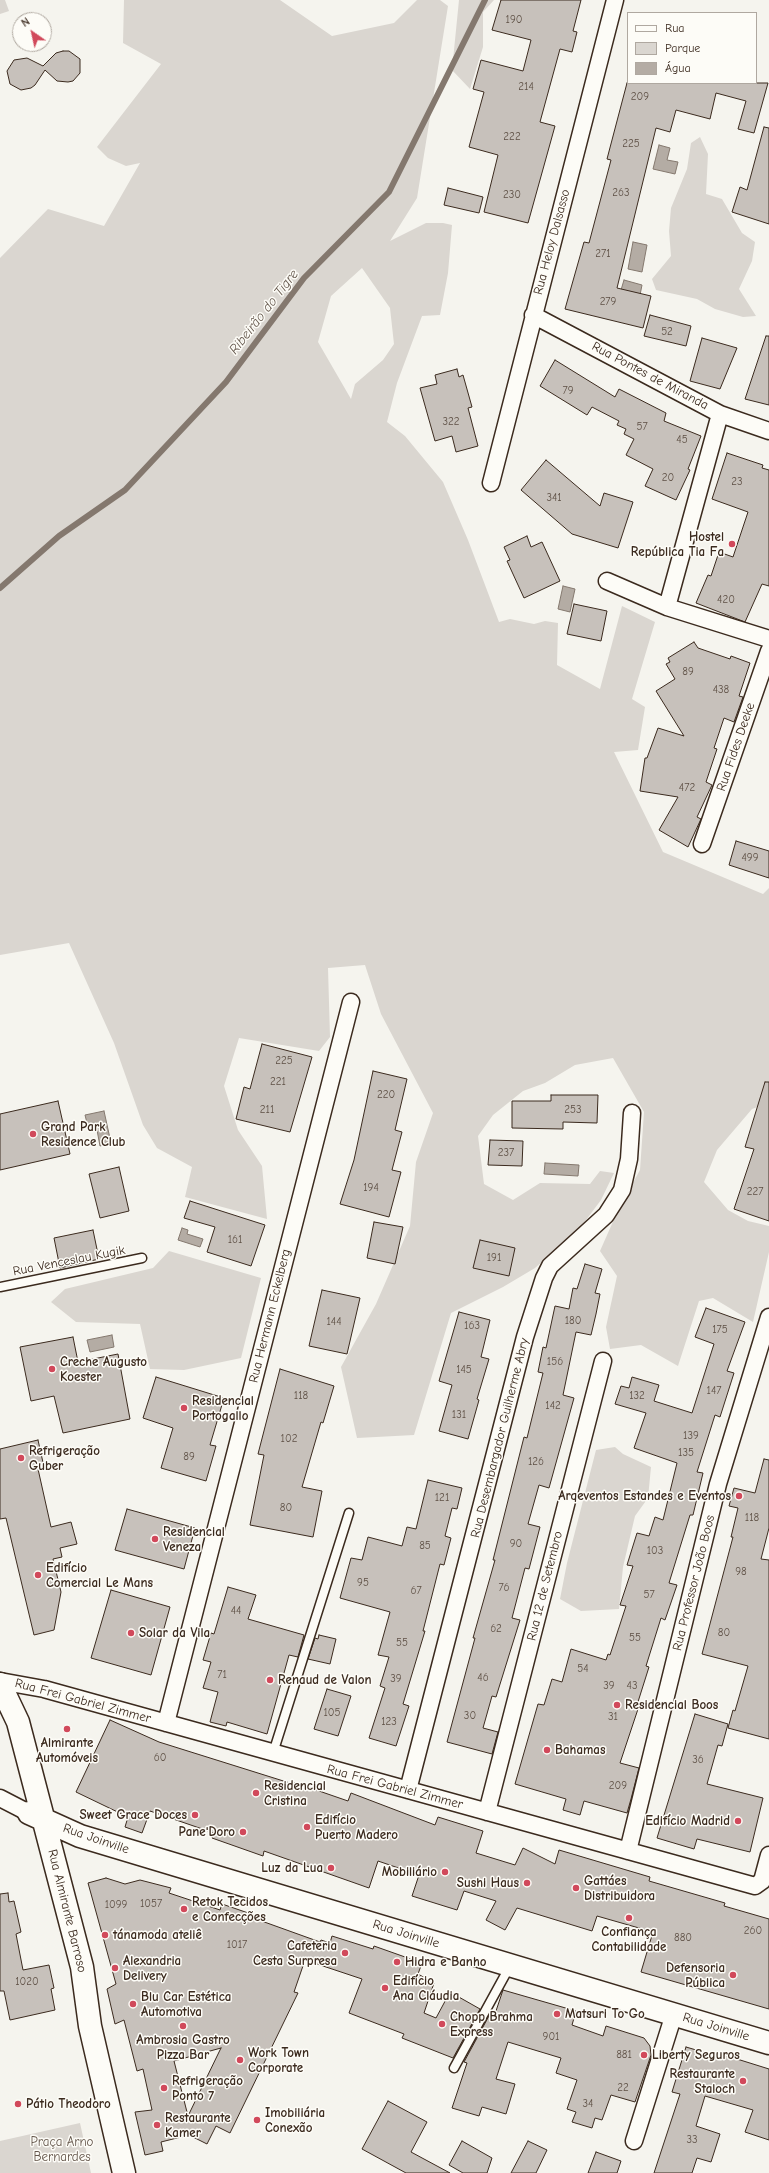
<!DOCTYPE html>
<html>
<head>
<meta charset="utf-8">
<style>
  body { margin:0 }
  #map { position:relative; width:769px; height:2173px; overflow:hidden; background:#f5f4ee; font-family:"Comic Neue",sans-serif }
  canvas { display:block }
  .legend { position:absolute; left:627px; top:12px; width:130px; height:72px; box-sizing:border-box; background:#fdfcf7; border:1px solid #afa8a0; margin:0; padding:5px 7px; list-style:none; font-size:12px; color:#3b2a1e }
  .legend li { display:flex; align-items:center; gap:8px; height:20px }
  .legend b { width:20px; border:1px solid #afa8a0 }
  .north { position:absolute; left:12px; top:12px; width:40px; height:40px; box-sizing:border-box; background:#fdfcf7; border:1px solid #afa8a0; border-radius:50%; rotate:326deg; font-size:11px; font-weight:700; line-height:16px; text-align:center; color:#3b2a1e }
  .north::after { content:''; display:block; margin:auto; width:14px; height:18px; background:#d1495b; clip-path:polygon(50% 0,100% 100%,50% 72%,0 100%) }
</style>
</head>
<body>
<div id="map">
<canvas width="769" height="2173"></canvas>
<ul class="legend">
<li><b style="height:5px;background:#fdfcf7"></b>Rua</li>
<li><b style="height:11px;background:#dad6d0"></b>Parque</li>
<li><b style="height:11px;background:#b4aca4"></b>Água</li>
</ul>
<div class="north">N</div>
</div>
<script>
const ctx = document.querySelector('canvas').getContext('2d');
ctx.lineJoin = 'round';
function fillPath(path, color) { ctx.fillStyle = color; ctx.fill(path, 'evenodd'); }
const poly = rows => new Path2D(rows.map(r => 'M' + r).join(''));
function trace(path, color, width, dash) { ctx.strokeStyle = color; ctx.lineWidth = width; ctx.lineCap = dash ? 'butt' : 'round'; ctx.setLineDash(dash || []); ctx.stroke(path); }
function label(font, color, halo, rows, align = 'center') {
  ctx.font = font + ' "Comic Neue",sans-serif'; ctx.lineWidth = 3; ctx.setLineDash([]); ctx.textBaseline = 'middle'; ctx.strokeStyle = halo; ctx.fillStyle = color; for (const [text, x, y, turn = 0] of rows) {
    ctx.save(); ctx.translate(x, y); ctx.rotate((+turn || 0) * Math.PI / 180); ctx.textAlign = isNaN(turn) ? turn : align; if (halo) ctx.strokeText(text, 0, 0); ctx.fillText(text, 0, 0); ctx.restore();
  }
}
const green = poly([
  [0,0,5,0,9,11,0,14],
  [124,0,280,0,332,36,394,23,417,0,440,0,448,6,417,198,390,241,426,223,443,223,452,225,448,273,440,315,422,316,397,383,387,422,405,436,443,482,468,540,499,622,510,619,534,624,545,621,558,623,557,665,600,689,622,606,655,622,632,699,645,707,638,750,614,752,663,852,763,894,769,888,769,1103,752,1109,717,1150,704,1182,728,1210,748,1221,769,1226,769,1252,753,1322,713,1298,699,1301,678,1366,641,1345,610,1349,606,1327,617,1276,600,1251,619,1208,640,1170,644,1112,613,1058,575,1065,545,1083,523,1091,493,1115,478,1136,484,1184,513,1200,540,1183,590,1184,600,1171,614,1173,601,1200,580,1228,535,1268,503,1287,451,1313,414,1435,357,1438,341,1367,376,1304,410,1226,416,1162,433,1113,381,1014,365,965,328,968,330,1037,319,1051,239,1038,224,1086,238,1130,262,1166,267,1219,185,1197,192,1167,157,1148,143,1125,114,1043,69,943,0,955,0,258,48,209,104,226,140,163,126,166,108,158,97,147,161,64,123,43],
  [362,268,390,308,394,344,383,360,355,384,351,399,318,342,331,296],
  [459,0,494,0,483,12,483,47,470,89,452,70],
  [700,137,708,154,706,194,722,199,742,233,755,242,752,261,739,289,756,316,743,317,715,309,697,299,656,290,652,279,671,256,669,231,671,208,687,169,691,143],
  [169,1251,261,1278,241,1358,184,1370,150,1369,140,1324,76,1322,51,1302,65,1289,153,1268],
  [615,1447,623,1454,651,1467,648,1498,635,1516,623,1567,619,1609,581,1611,560,1599,567,1563,596,1450],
  [80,2123,91,2173,0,2173,0,2141]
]);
const water = poly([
  [659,145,670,148,667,160,678,162,675,174,653,169,659,145],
  [633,242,647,245,642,272,628,269,633,242],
  [624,280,642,285,640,295,621,290,624,280],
  [563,586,575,589,570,612,558,609,563,586],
  [104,1111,111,1143,100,1146,97,1130,89,1131,85,1115,104,1111],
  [545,1163,579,1165,578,1176,544,1174,545,1163],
  [182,1228,188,1230,187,1234,203,1239,200,1247,178,1240,182,1228],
  [112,1335,114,1347,90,1352,87,1340,112,1335]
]);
const stream = poly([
  [0,588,59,536,125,490,226,382,304,278,389,192,485,0]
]);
const building = poly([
  [501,0,581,0,573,31,577,32,572,52,560,49,540,122,555,126,528,223,484,212,498,155,469,147,484,92,473,89,481,60,523,71,531,40,492,30,501,0],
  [63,51,69,51,80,59,80,73,73,81,68,82,57,81,45,70,35,85,31,88,21,90,10,84,7,71,14,60,27,58,43,66,56,53,63,51],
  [627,83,768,83,754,133,738,129,746,101,716,93,710,119,676,110,670,132,656,128,617,288,651,296,643,328,565,309,584,242,589,243,611,160,607,159,627,83],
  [764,127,769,128,769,224,732,212,740,187,747,190,764,127],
  [448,188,483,197,479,213,444,205,448,188],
  [650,315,691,326,686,346,644,336,650,315],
  [766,336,769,336,769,405,745,399,766,336],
  [702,338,737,348,720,389,690,381,702,338],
  [555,360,615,397,619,389,666,413,664,421,701,436,688,469,690,470,676,500,645,486,653,469,626,455,634,439,624,434,626,429,617,425,619,421,592,407,587,415,540,386,555,360],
  [457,369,459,377,463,375,472,407,468,408,478,446,456,452,452,436,435,441,420,388,437,384,435,375,457,369],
  [727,453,763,465,762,468,769,470,769,586,762,584,745,622,696,603,708,575,711,576,719,552,733,557,748,512,712,499,727,453],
  [546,460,600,506,604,493,633,502,618,548,572,534,521,490,546,460],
  [527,536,531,547,542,542,560,581,524,598,507,561,510,560,504,547,527,536],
  [574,604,607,611,601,641,567,634,574,604],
  [694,642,698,648,730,659,731,656,750,663,739,696,743,697,734,722,724,718,714,748,717,749,706,782,712,785,697,817,701,819,688,847,659,830,678,797,640,791,645,758,647,758,658,728,684,736,656,691,675,679,666,664,670,662,668,658,694,642],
  [736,841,769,851,769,878,729,865,736,841],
  [262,1044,312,1057,290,1132,236,1119,244,1087,250,1089,262,1044],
  [373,1071,407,1079,395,1130,402,1132,392,1170,401,1172,389,1217,340,1204,354,1160,373,1071],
  [765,1082,769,1082,769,1221,734,1209,754,1149,745,1147,765,1082],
  [551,1095,598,1095,597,1123,563,1122,563,1129,512,1128,512,1101,551,1101,551,1095],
  [58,1101,70,1154,0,1170,0,1114,58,1101],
  [490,1140,523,1141,522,1166,488,1165,490,1140],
  [119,1167,129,1211,100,1218,89,1174,119,1167],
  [190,1201,265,1225,251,1266,207,1252,215,1227,184,1218,190,1201],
  [374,1222,403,1227,395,1264,367,1258,374,1222],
  [93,1230,99,1259,60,1268,54,1238,93,1230],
  [480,1240,515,1248,509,1276,473,1268,480,1240],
  [585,1264,602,1269,595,1293,600,1294,596,1314,591,1335,576,1332,563,1395,574,1398,549,1488,539,1485,528,1524,540,1527,529,1569,525,1568,512,1618,520,1620,496,1697,492,1696,483,1728,498,1732,492,1754,447,1742,475,1638,473,1638,495,1560,493,1560,524,1437,527,1438,543,1373,538,1372,543,1347,546,1348,555,1306,569,1309,573,1288,577,1289,585,1264],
  [322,1290,360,1298,347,1354,309,1346,322,1290],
  [706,1308,745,1322,727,1371,734,1373,720,1417,715,1415,697,1472,703,1473,693,1515,690,1515,669,1583,677,1585,665,1620,661,1618,646,1666,649,1667,637,1705,639,1706,620,1763,639,1768,631,1799,627,1813,584,1801,580,1815,563,1810,566,1799,515,1784,538,1704,544,1705,552,1679,562,1682,571,1649,606,1660,608,1654,610,1655,626,1606,620,1605,633,1566,627,1565,637,1533,649,1536,655,1517,663,1520,677,1463,634,1448,646,1413,615,1404,621,1386,629,1388,632,1377,659,1385,654,1401,692,1413,714,1344,695,1337,706,1308],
  [459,1312,490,1320,481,1357,489,1359,477,1399,479,1400,468,1439,439,1431,452,1385,439,1381,459,1312],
  [73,1337,78,1362,118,1354,130,1419,63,1433,54,1396,31,1401,20,1347,73,1337],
  [280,1369,334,1386,323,1423,321,1422,302,1487,322,1491,313,1537,250,1525,264,1455,258,1454,280,1369],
  [156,1377,224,1398,210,1445,216,1446,206,1481,161,1468,173,1428,143,1418,156,1377],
  [38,1440,44,1467,38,1469,51,1527,71,1522,77,1544,60,1548,62,1557,53,1559,61,1592,54,1630,34,1635,6,1518,0,1519,0,1449,38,1440],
  [764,1459,769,1460,769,1528,761,1559,769,1560,769,1739,728,1728,733,1710,735,1711,748,1666,702,1654,733,1537,731,1537,738,1508,729,1506,734,1488,755,1493,764,1459],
  [428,1480,462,1488,457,1509,452,1508,445,1536,451,1538,444,1565,440,1564,423,1631,425,1631,403,1704,409,1706,396,1746,369,1738,385,1688,380,1686,389,1657,378,1655,390,1612,340,1598,351,1558,362,1560,368,1537,402,1546,407,1527,416,1529,428,1480],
  [127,1509,195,1528,184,1569,115,1550,127,1509],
  [228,1587,256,1595,248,1619,304,1635,298,1657,289,1655,267,1734,227,1722,226,1726,210,1722,218,1692,203,1688,211,1662,203,1660,211,1633,214,1634,228,1587],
  [111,1590,170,1607,151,1675,91,1658,111,1590],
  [319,1635,336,1639,330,1664,308,1659,315,1638,318,1639,319,1635],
  [327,1689,351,1696,338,1736,314,1729,327,1689],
  [695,1714,728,1724,722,1746,718,1745,707,1784,763,1798,750,1852,697,1839,694,1849,657,1838,695,1714],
  [110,1720,159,1742,293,1784,293,1782,348,1801,351,1793,435,1825,438,1817,483,1831,476,1853,515,1865,523,1848,555,1864,559,1850,650,1877,649,1881,725,1903,724,1906,769,1919,769,2009,641,1972,653,1932,597,1916,592,1931,517,1908,505,1930,486,1920,496,1901,464,1891,457,1910,412,1896,419,1875,378,1861,369,1888,264,1851,263,1856,212,1838,214,1833,150,1811,142,1833,125,1827,128,1817,76,1792,110,1720],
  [106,1878,125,1884,140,1880,171,1888,169,1893,220,1910,222,1904,257,1916,256,1919,320,1942,321,1940,330,1943,332,1936,373,1949,374,1946,422,1963,418,1974,434,1983,424,2013,436,2018,450,1992,480,2009,453,2058,402,2038,404,2034,349,2013,362,1979,305,1960,294,1992,298,1993,230,2133,216,2126,207,2144,189,2135,161,2142,163,2151,145,2155,135,2112,152,2110,143,2069,137,2071,124,2020,115,2024,107,1989,116,1984,88,1883,106,1878],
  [221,2048,188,2116,174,2061,221,2048],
  [8,1893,9,1902,14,1901,21,1932,16,1934,23,1970,49,1965,54,1988,51,1989,55,2010,10,2020,4,1991,0,1991,0,1894,8,1893],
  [503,1990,576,2011,572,2025,603,2036,606,2026,644,2038,650,2046,651,2055,635,2102,611,2095,602,2120,595,2118,592,2128,572,2122,576,2112,567,2109,577,2080,556,2073,561,2058,508,2042,496,2079,515,2084,506,2114,482,2107,479,2116,452,2108,467,2063,464,2062,490,2014,494,2017,503,1990],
  [686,2047,720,2057,721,2054,769,2069,769,2140,745,2132,753,2110,705,2096,696,2126,720,2134,711,2162,697,2158,692,2173,654,2173,680,2094,672,2092,686,2047],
  [388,2101,427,2122,411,2152,450,2173,406,2173,362,2149,388,2101],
  [462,2141,492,2158,487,2173,463,2173,449,2165,462,2141],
  [528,2141,547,2150,536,2173,511,2173,528,2141],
  [596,2152,621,2161,617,2173,588,2173,596,2152]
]);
const service = poly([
  [0,1287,142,1258],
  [273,1753,349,1513],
  [454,2068,510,1966]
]);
const minor = poly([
  [533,315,720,414,769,431],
  [491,483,615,0],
  [607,581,667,607,769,639],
  [667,607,720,414],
  [702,844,769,651],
  [0,1681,44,1689,755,1886,762,1881,769,1855],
  [166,1723,351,1002],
  [408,1790,525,1337,544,1278,550,1266,606,1215,622,1190,629,1159,632,1113],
  [0,1798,29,1813],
  [487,1812,603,1361],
  [628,1851,718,1484,769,1317],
  [634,2141,674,2014]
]);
const secondary = poly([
  [0,1684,18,1722,82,1967,90,2026,124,2173],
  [29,1813,80,1836,769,2043]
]);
const markers = [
  [732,544,4,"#d1495b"],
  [33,1134,4,"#d1495b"],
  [52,1369,4,"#d1495b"],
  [184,1408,4,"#d1495b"],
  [21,1458,4,"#d1495b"],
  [739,1496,4,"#d1495b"],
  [155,1539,4,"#d1495b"],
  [38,1575,4,"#d1495b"],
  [131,1633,4,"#d1495b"],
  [270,1680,4,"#d1495b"],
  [617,1705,4,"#d1495b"],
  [67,1729,4,"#d1495b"],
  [547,1750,4,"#d1495b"],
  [256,1793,4,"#d1495b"],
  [195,1815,4,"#d1495b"],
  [738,1821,4,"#d1495b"],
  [307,1827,4,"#d1495b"],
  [243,1832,4,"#d1495b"],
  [331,1868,4,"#d1495b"],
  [445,1872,4,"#d1495b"],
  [527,1883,4,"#d1495b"],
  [576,1888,4,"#d1495b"],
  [184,1909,4,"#d1495b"],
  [629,1918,4,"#d1495b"],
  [105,1935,4,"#d1495b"],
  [345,1953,4,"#d1495b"],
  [397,1962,4,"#d1495b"],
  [115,1968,4,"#d1495b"],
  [733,1975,4,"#d1495b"],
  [385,1988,4,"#d1495b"],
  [133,2004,4,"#d1495b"],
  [557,2014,4,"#d1495b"],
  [442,2024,4,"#d1495b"],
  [183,2026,4,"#d1495b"],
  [644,2055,4,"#d1495b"],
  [240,2060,4,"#d1495b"],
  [743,2081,4,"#d1495b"],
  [164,2088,4,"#d1495b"],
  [18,2104,4,"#d1495b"],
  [257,2120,4,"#d1495b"],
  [157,2125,4,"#d1495b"]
];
const numberNames = [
  ["190",514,20],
  ["214",526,87],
  ["209",640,97],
  ["222",512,137],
  ["225",631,144],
  ["263",621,193],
  ["230",512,195],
  ["271",603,254],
  ["279",608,302],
  ["52",667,332],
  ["79",568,391],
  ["322",451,422],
  ["57",642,427],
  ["45",682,440],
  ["20",668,478],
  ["23",737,482],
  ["341",554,498],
  ["420",726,600],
  ["89",688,672],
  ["438",721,690],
  ["472",687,788],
  ["499",750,858],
  ["225",284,1061],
  ["221",278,1082],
  ["220",386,1095],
  ["211",267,1110],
  ["253",573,1110],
  ["237",506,1153],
  ["194",371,1188],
  ["227",755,1192],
  ["161",235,1240],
  ["191",494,1258],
  ["180",573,1321],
  ["144",334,1322],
  ["163",472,1326],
  ["175",720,1330],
  ["156",555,1362],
  ["145",464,1370],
  ["147",714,1391],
  ["118",301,1396],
  ["132",637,1396],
  ["142",553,1406],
  ["131",459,1415],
  ["139",691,1436],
  ["102",289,1439],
  ["135",686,1453],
  ["89",189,1457],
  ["126",536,1462],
  ["121",442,1498],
  ["80",286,1508],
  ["118",752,1518],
  ["90",516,1544],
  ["85",425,1546],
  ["103",655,1551],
  ["98",741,1572],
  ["95",363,1583],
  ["76",504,1588],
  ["67",416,1591],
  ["57",649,1595],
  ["44",236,1611],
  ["62",496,1629],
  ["80",724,1633],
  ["55",635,1638],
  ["55",402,1643],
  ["54",583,1669],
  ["71",222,1675],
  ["46",483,1678],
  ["39",396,1679],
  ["39",609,1686],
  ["43",632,1686],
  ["105",332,1713],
  ["30",470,1716],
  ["31",613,1717],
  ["123",389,1722],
  ["60",160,1758],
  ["36",698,1760],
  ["209",618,1786],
  ["1057",151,1904],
  ["1099",116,1905],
  ["260",753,1931],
  ["880",683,1938],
  ["1017",237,1945],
  ["1020",27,1982],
  ["901",551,2037],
  ["881",624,2055],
  ["22",623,2088],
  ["34",588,2104],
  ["33",692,2140]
];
const streetNames = [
  ["Rua Heloy Dalsasso",552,242,-75],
  ["Rua Pontes de Miranda",650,376,28],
  ["Rua Fides Deeke",736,747,-71],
  ["Rua Venceslau Kugik",69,1261,-11],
  ["Rua Hermann Eckelberg",270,1316,-76],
  ["Rua Desembargador Guilherme Abry",500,1438,-76],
  ["Rua Professor João Boos",694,1583,-76],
  ["Rua 12 de Setembro",545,1586,-76],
  ["Rua Frei Gabriel Zimmer",83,1701,15],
  ["Rua Frei Gabriel Zimmer",395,1787,15],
  ["Rua Joinville",96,1839,19],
  ["Rua Almirante Barroso",67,1911,76],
  ["Rua Joinville",406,1934,17],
  ["Rua Joinville",716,2027,17]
];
const poiNames = [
  ["Hostel",724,537,"right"],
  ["República Tia Fa",724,552,"right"],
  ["Grand Park",41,1127],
  ["Residence Club",41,1142],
  ["Creche Augusto",60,1362],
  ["Koester",60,1377],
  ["Residencial",192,1401],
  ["Portogallo",192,1416],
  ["Refrigeração",29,1451],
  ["Guber",29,1466],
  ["Arqeventos Estandes e Eventos",731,1496,"right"],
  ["Residencial",163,1532],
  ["Veneza",163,1547],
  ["Edifício",46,1568],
  ["Comercial Le Mans",46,1583],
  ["Solar da Vila",139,1633],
  ["Renaud de Valon",278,1680],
  ["Residencial Boos",625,1705],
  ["Almirante",67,1743,"center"],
  ["Automóveis",67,1758,"center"],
  ["Bahamas",555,1750],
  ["Residencial",264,1786],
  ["Cristina",264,1801],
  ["Sweet Grace Doces",187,1815,"right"],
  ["Edifício",315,1820],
  ["Puerto Madero",315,1835],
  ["Edifício Madrid",730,1821,"right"],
  ["Pane'Doro",235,1832,"right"],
  ["Luz da Lua",323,1868,"right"],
  ["Mobiliário",437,1872,"right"],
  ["Gattáes",584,1881],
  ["Distribuidora",584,1896],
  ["Sushi Haus",519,1883,"right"],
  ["Retok Tecidos",192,1902],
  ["e Confecções",192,1917],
  ["Confiança",629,1932,"center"],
  ["Contabilidade",629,1947,"center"],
  ["tánamoda ateliê",113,1935],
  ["Cafeteria",337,1946,"right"],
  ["Cesta Surpresa",337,1961,"right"],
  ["Alexandria",123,1961],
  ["Delivery",123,1976],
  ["Hidra e Banho",405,1962],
  ["Defensoria",725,1968,"right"],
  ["Pública",725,1983,"right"],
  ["Edifício",393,1981],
  ["Ana Cláudia",393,1996],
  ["Blu Car Estética",141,1997],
  ["Automotiva",141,2012],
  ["Matsuri To Go",565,2014],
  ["Chopp Brahma",450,2017],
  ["Express",450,2032],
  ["Ambrosia Gastro",183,2040,"center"],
  ["Pizza Bar",183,2055,"center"],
  ["Work Town",248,2053],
  ["Corporate",248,2068],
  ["Liberty Seguros",652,2055],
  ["Restaurante",735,2074,"right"],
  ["Staloch",735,2089,"right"],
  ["Refrigeração",172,2081],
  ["Ponto 7",172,2096],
  ["Pátio Theodoro",26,2104],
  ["Imobiliária",265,2113],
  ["Conexão",265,2128],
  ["Restaurante",165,2118],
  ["Kamer",165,2133]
];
const parkNames = [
  ["Praça Arno",62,2142],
  ["Bernardes",62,2157]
];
const waterNames = [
  ["Ribeirão do Tigre",264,312,-52]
];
fillPath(green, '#dad6d0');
fillPath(water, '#b4aca4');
trace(water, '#84786e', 1);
trace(stream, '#84786e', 6);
fillPath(building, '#c7c1bb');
trace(building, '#3b2a1e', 1);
trace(service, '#3b2a1e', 11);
trace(minor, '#3b2a1e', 19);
trace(secondary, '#3b2a1e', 25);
trace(service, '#fdfcf7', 8);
trace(minor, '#fdfcf7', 16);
trace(secondary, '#fdfcf7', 22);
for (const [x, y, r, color] of markers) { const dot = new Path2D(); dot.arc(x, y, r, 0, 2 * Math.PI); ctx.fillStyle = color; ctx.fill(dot); trace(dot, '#fdfcf7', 1.5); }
label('11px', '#5e5045', null, numberNames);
label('13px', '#3b2a1e', '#fdfcf7', streetNames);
label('bold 13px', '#3b2a1e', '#fdfcf7', poiNames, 'left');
label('13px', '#63554a', '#fdfcf7', parkNames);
label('italic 14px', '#65584d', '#fdfcf7', waterNames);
</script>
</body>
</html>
